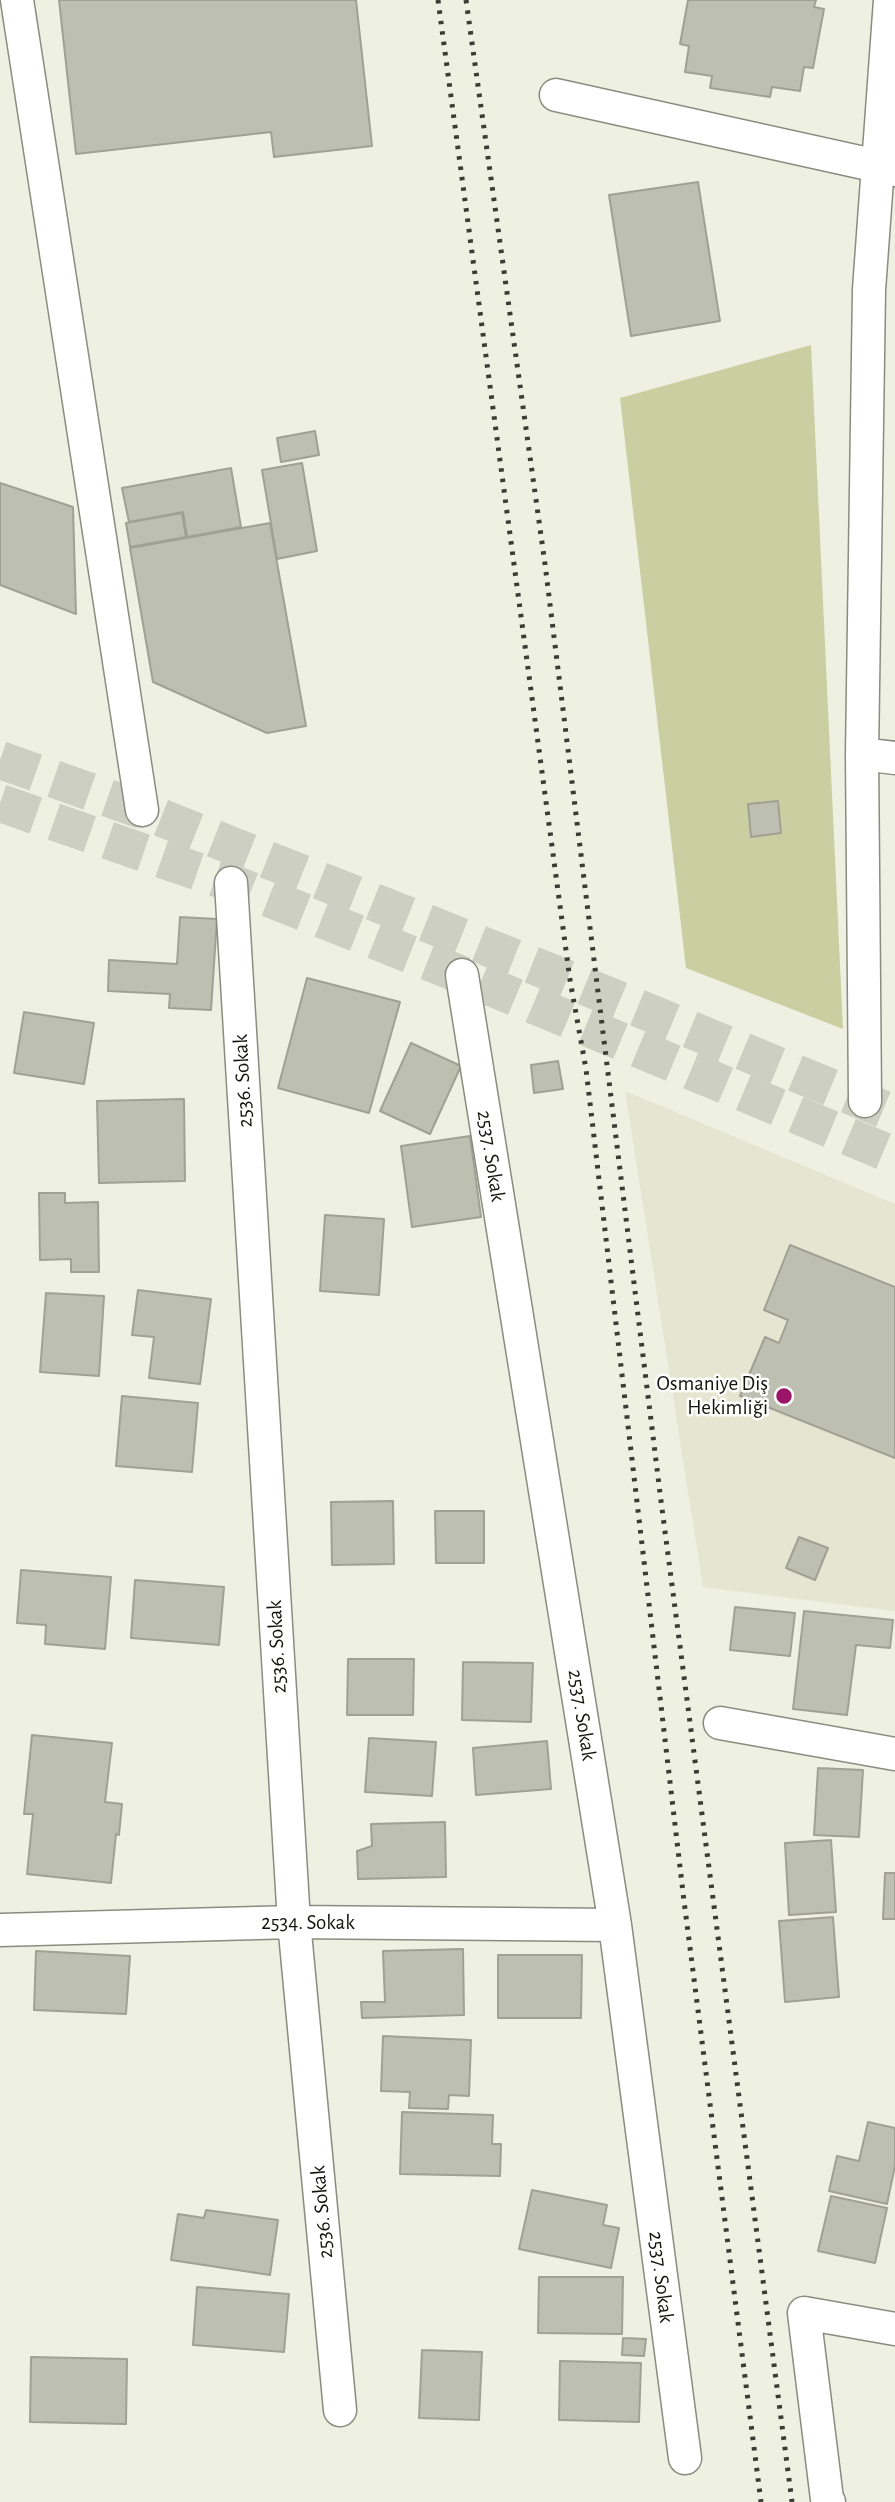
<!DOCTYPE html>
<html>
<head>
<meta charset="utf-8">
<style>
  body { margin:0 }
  canvas { display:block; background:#eef0e2 }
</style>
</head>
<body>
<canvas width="895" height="2502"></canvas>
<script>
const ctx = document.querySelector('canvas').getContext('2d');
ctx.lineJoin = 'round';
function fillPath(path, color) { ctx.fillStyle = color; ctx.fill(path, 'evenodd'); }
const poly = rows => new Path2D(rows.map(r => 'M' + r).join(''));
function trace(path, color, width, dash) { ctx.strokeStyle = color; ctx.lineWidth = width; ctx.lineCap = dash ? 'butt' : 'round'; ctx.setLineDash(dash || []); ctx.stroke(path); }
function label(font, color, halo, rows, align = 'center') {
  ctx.font = font + ' "Alegreya Sans",sans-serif'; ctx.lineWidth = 5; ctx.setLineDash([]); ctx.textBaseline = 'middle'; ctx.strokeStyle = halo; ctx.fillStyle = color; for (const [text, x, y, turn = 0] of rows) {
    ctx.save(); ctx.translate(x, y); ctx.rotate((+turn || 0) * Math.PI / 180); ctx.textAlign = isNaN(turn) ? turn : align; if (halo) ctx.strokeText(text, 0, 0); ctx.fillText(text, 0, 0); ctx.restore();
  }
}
const built = poly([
  [625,1091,895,1204,895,1611,703,1587]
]);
const green = poly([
  [811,345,843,1029,686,968,620,398]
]);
const building = poly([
  [59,0,356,0,372,146,274,157,271,132,76,154,59,0],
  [688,0,816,0,814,7,824,9,813,68,804,67,800,91,772,87,770,97,710,88,712,76,685,72,689,46,680,44,688,0],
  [698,182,720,321,631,336,609,195,698,182],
  [315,431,319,455,281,462,277,438,315,431],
  [302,463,317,551,277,559,262,470,302,463],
  [231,468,241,527,187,537,183,512,129,522,122,488,231,468],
  [0,483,73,507,76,614,0,585,0,483],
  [182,513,186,537,130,547,126,523,182,513],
  [270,523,306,726,267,733,153,682,130,548,270,523],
  [778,801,781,833,751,837,748,804,778,801],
  [180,917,217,919,211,1010,169,1008,170,994,108,991,109,960,177,964,180,917],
  [307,978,400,1002,369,1113,278,1088,307,978],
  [24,1012,94,1023,84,1084,14,1073,24,1012],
  [411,1043,461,1066,430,1134,380,1111,411,1043],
  [558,1061,563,1089,534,1093,531,1065,558,1061],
  [184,1099,185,1181,99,1183,97,1101,184,1099],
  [470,1136,481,1217,412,1227,401,1146,470,1136],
  [39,1193,65,1193,65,1203,98,1202,99,1272,71,1272,71,1259,40,1260,39,1193],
  [325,1215,384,1219,379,1295,320,1291,325,1215],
  [790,1245,895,1287,895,1458,740,1396,765,1337,779,1343,788,1320,764,1310,790,1245],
  [138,1290,211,1299,200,1384,149,1378,154,1337,132,1335,138,1290],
  [46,1293,104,1296,99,1376,40,1372,46,1293],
  [122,1396,198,1403,192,1472,116,1466,122,1396],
  [393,1501,394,1564,332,1565,331,1502,393,1501],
  [435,1511,484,1511,484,1563,436,1563,435,1511],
  [799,1537,828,1548,815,1580,786,1568,799,1537],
  [21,1570,111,1577,105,1649,45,1644,46,1625,17,1623,21,1570],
  [135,1580,224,1587,219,1645,131,1638,135,1580],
  [735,1607,795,1613,790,1656,730,1650,735,1607],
  [804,1611,893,1620,890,1648,856,1645,847,1715,793,1709,804,1611],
  [348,1659,414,1659,413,1715,347,1715,348,1659],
  [463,1662,533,1663,531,1722,462,1720,463,1662],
  [32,1735,112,1743,105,1802,122,1804,119,1835,116,1834,111,1883,27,1874,33,1814,24,1814,32,1735],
  [369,1738,436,1742,432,1796,365,1792,369,1738],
  [547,1741,551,1789,476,1795,473,1748,547,1741],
  [818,1768,863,1770,859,1837,814,1835,818,1768],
  [445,1822,446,1877,358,1879,357,1851,372,1846,371,1824,445,1822],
  [831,1840,836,1912,789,1915,785,1843,831,1840],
  [885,1873,895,1873,895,1919,883,1919,885,1873],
  [833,1917,839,1997,785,2002,779,1921,833,1917],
  [463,1949,464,2015,362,2018,361,2002,385,2002,383,1951,463,1949],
  [36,1951,130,1956,126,2014,34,2010,36,1951],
  [498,1955,582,1955,581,2018,498,2018,498,1955],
  [383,2036,471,2040,469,2096,449,2095,448,2109,409,2108,410,2092,381,2091,383,2036],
  [402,2112,493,2115,492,2144,501,2144,500,2176,400,2174,402,2112],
  [868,2122,895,2128,895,2166,887,2204,829,2191,837,2156,859,2161,868,2122],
  [532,2190,607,2205,603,2225,619,2228,611,2268,519,2249,532,2190],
  [831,2196,887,2208,875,2263,818,2251,831,2196],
  [206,2210,278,2220,270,2275,171,2260,178,2214,204,2218,206,2210],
  [539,2277,623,2277,622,2334,538,2333,539,2277],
  [197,2287,289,2294,284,2352,193,2345,197,2287],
  [623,2338,646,2339,644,2356,622,2355,623,2338],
  [422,2350,482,2352,479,2420,419,2418,422,2350],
  [31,2357,127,2359,126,2424,30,2422,31,2357],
  [560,2361,641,2363,639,2422,559,2420,560,2361]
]);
const secondaryTunnel = poly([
  [0,760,142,810,570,980,895,1114],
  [0,803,231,883,462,975,895,1156]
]);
const minor = poly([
  [17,0,142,810],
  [556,95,895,170],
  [862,754,895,758],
  [231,883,294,1922,340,2410],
  [462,975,615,1925,685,2458],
  [865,1101,862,754,869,290,890,0],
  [720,1723,895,1754],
  [0,1930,294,1922,615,1925],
  [829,2502,827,2499,804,2313,895,2329]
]);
const rail = poly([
  [438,0,570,980,586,1069,684,1901,761,2502],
  [466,0,545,564,661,1501,792,2502]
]);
const markers = [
  [784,1396,9,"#9a1467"]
];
const streetNames = [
  ["2536. Sokak",243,1081,-93],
  ["2537. Sokak",491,1156,81],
  ["2536. Sokak",277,1647,-93],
  ["2537. Sokak",582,1715,81],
  ["2534. Sokak",308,1923],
  ["2536. Sokak",322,2212,-95],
  ["2537. Sokak",661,2277,83]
];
const poiNames = [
  ["Osmaniye Diş",768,1384],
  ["Hekimliği",768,1408]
];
fillPath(built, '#e4e6d1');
fillPath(green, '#cacea1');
fillPath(building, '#bdbfb1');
trace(building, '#a0a194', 2);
trace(secondaryTunnel, '#cdcfc2', 38, [38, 19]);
trace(minor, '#8b8c80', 35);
trace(minor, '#fff', 32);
trace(rail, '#3c3c35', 5, [3.5, 7]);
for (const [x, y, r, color] of markers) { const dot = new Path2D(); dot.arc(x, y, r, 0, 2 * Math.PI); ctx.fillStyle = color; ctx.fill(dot); trace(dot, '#fff', 2.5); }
label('21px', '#13130e', '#fff', streetNames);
label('21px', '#13130e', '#fff', poiNames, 'right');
</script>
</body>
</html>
